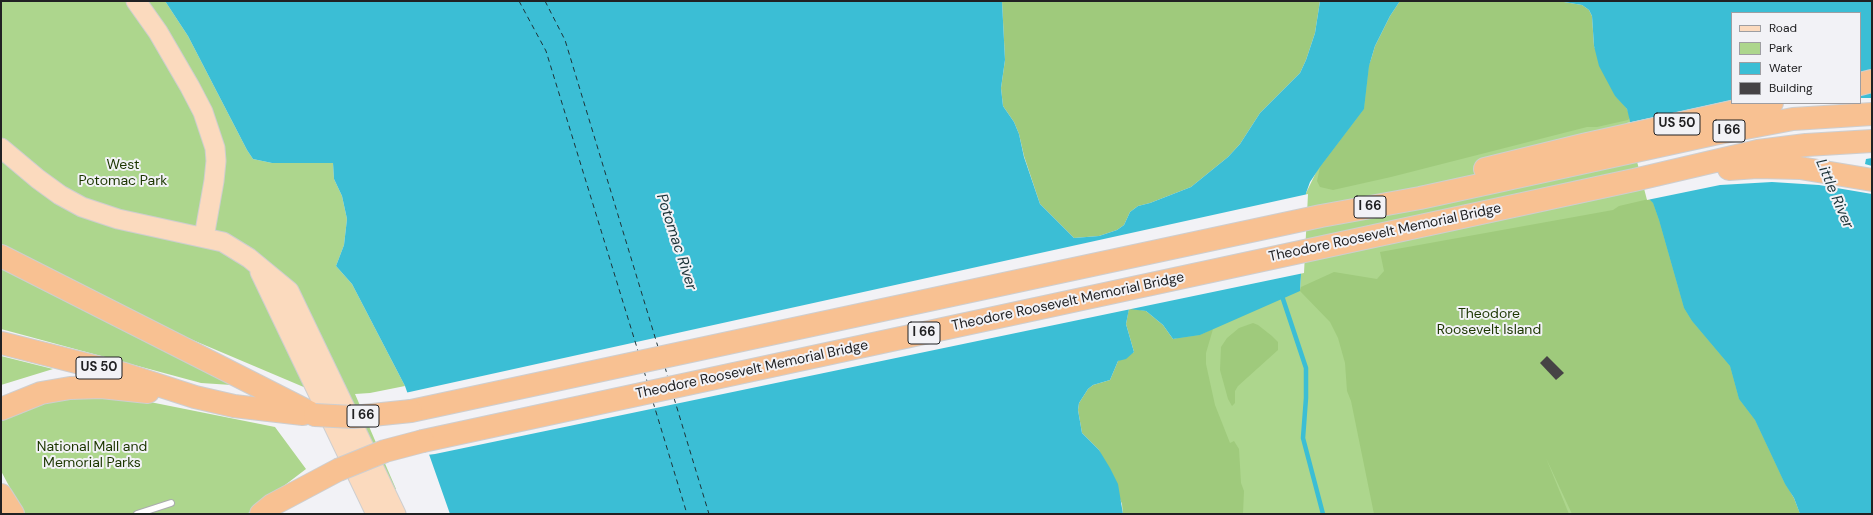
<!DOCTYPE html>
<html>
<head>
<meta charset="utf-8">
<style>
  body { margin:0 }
  #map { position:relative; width:1873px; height:515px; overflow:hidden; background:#f2f2f6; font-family:"DM Sans",sans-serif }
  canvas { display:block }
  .frame { position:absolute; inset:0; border:2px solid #212123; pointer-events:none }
  .legend { position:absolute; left:1731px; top:12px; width:130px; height:92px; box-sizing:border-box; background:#f2f2f6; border:1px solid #9e9ea2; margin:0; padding:5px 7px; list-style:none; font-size:12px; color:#212123 }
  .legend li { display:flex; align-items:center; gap:8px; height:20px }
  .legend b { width:20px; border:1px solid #9e9ea2 }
</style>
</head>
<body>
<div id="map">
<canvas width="1873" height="515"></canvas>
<div class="frame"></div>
<ul class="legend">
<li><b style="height:5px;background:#fbdabe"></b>Road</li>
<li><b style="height:11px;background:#add68d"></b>Park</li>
<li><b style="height:11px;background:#3bbed5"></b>Water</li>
<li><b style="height:11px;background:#464345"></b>Building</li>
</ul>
</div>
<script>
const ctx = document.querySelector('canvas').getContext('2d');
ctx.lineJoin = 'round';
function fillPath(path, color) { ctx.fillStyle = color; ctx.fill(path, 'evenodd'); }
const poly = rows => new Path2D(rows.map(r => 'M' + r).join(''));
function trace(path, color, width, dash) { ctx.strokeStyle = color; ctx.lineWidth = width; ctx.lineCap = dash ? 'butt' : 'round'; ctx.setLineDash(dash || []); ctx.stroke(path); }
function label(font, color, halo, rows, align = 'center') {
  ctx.font = font + ' "DM Sans",sans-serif'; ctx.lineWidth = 4; ctx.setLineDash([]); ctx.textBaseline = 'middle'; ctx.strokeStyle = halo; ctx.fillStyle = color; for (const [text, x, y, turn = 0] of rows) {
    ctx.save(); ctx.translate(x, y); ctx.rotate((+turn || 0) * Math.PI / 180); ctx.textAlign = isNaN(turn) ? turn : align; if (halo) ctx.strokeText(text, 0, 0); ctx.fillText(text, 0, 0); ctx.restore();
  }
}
const green = poly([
  [1,1,165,1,188,36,247,150,253,159,272,163,333,163,334,179,342,196,347,219,344,245,336,266,352,284,405,386,370,393,355,394,396,489,361,498,306,388,136,316,1,248],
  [1400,1,1558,1,1627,109,1800,514,1123,514,1118,361,1300,290,1306,193],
  [1,262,247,386,201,383,1,329],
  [1,356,53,369,1,385],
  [62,395,125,397,275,427,306,469,247,514,24,514,1,471,1,420,22,407]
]);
const forest = poly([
  [1002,1,1320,1,1315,33,1306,60,1300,73,1260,113,1240,144,1228,157,1191,187,1150,203,1138,206,1130,212,1124,225,1117,230,1099,236,1074,238,1040,204,1024,156,1019,134,1014,122,1003,106,1001,88,1005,60],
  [1400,1,1558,1,1582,5,1589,10,1592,16,1594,46,1615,96,1627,109,1630,117,1628,120,1597,127,1587,127,1391,177,1333,190,1320,187,1317,181,1320,167,1364,109,1369,66,1375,46,1390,16],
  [1649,199,1653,203,1659,220,1684,308,1692,321,1730,366,1739,399,1755,420,1785,484,1794,498,1800,514,1572,514,1546,458,1569,514,1374,514,1351,401,1347,391,1345,363,1338,338,1330,322,1300,291,1301,287,1334,272,1377,279,1384,271,1380,252,1613,210,1619,206],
  [1129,308,1146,311,1163,325,1173,339,1200,335,1213,329,1206,353,1206,364,1215,405,1230,443,1234,441,1239,449,1241,483,1244,491,1243,514,1123,514,1122,504,1099,450,1082,433,1078,410,1079,403,1088,389,1093,385,1110,380,1118,361,1134,352,1126,324],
  [1253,323,1258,325,1272,336,1278,342,1278,350,1238,386,1235,391,1235,403,1232,406,1228,399,1220,370,1221,347,1227,338,1239,328]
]);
const water = poly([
  [165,1,1002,1,1005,60,1001,88,1003,106,1014,122,1019,134,1024,157,1040,204,1074,238,1099,236,1117,230,1124,225,1130,212,1138,206,1150,203,1191,187,1228,157,1240,144,1260,113,1300,73,1306,60,1315,33,1320,1,1400,1,1390,16,1375,46,1369,66,1364,109,1320,167,1310,182,1306,193,1300,291,1200,335,1173,339,1163,325,1146,311,1129,309,1126,324,1134,352,1126,359,1118,361,1110,380,1093,385,1088,389,1079,403,1078,410,1082,433,1099,450,1110,468,1118,484,1123,514,450,514,405,386,352,284,336,266,344,245,347,219,342,196,334,179,333,163,272,163,253,159,247,150,188,36],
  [1558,1,1872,1,1872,514,1800,514,1794,498,1785,484,1755,420,1739,399,1730,366,1692,321,1684,308,1659,220,1653,203,1649,199,1627,109,1615,96,1599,66,1594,46,1592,16,1589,10,1582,5],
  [1732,13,1860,13,1860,103,1732,103]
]);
const pier = poly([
  [1860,98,1872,98,1872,158,1866,159,1865,164,1872,166,1872,194,1819,185,1772,182,1720,185,1647,200,1627,123,1732,100,1732,103,1860,103],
  [1308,194,1304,273,435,454,427,455,413,411,405,393]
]);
const stream = poly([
  [1281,293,1306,368,1306,398,1303,438,1323,514]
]);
const ferry = poly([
  [519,1,546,51,638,351],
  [545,1,565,40,658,347],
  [665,367,668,378],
  [644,371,647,381],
  [674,398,709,514],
  [653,402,687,514]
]);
const building = poly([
  [1547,356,1564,373,1556,380,1540,363]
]);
const lane = poly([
  [137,514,171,503]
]);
const primary = poly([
  [136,1,158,32,190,87,203,112,215,148,216,161,214,181,204,237],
  [1,148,38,179,60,195,82,207,118,219,223,242,249,258,289,291,396,514],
  [260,272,376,514]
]);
const highway = poly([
  [1860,84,1872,81],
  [1485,169,1583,145,1772,103],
  [1729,169,1757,167,1800,168,1872,180],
  [1,256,315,415],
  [1,343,124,374,195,397,234,406,303,414],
  [1,409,41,393,70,388,101,387,148,392],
  [411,411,1321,216,1420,198,1714,134,1793,119,1872,114],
  [423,441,1634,180,1758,151,1806,145,1872,141],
  [1,495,13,514],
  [261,514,272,505,338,470]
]);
const highwayBridge = poly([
  [315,415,353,417,411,411],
  [338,470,385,451,423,441]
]);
const shields = [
  [1677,124,46],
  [1729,131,32],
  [1370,207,32],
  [924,333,32],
  [99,368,46],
  [363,416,32]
];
const shieldNames = [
  ["US 50",1677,124],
  ["I 66",1729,131],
  ["I 66",1370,207],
  ["I 66",924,333],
  ["US 50",99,368],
  ["I 66",363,416]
];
const parkNames = [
  ["West",123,165],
  ["Potomac Park",123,181],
  ["Theodore",1489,314],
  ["Roosevelt Island",1489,330],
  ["National Mall and",92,447],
  ["Memorial Parks",92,463]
];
const streetNames = [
  ["Theodore Roosevelt Memorial Bridge",1385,233,-12],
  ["Theodore Roosevelt Memorial Bridge",1068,302,-12],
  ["Theodore Roosevelt Memorial Bridge",752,370,-12]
];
const waterNames = [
  ["Little River",1834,194,67],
  ["Potomac River",676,242,72]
];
fillPath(green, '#add68d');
fillPath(forest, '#9fca7c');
fillPath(water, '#3bbed5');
fillPath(pier, '#f2f2f6');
trace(stream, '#3bbed5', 4.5);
trace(ferry, '#1e3439', 1, [5, 4]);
fillPath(building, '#464345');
trace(lane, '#abacaf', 8);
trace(primary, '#cececf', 21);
trace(highway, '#cececf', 24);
trace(lane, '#fff', 6);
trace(primary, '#fbdabe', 19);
trace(highway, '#f8c192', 22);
trace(highwayBridge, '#cececf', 24, []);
trace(highwayBridge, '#f8c192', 22);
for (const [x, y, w] of shields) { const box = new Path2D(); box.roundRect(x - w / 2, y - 11, w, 22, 3); ctx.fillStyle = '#f2f2f6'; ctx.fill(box); trace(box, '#212123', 1); }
label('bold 13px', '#212123', null, shieldNames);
label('14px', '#1c3600', '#f2f2f6', parkNames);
label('14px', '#212123', '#f2f2f6', streetNames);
label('italic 15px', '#1e3439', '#f2f2f6', waterNames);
</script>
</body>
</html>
